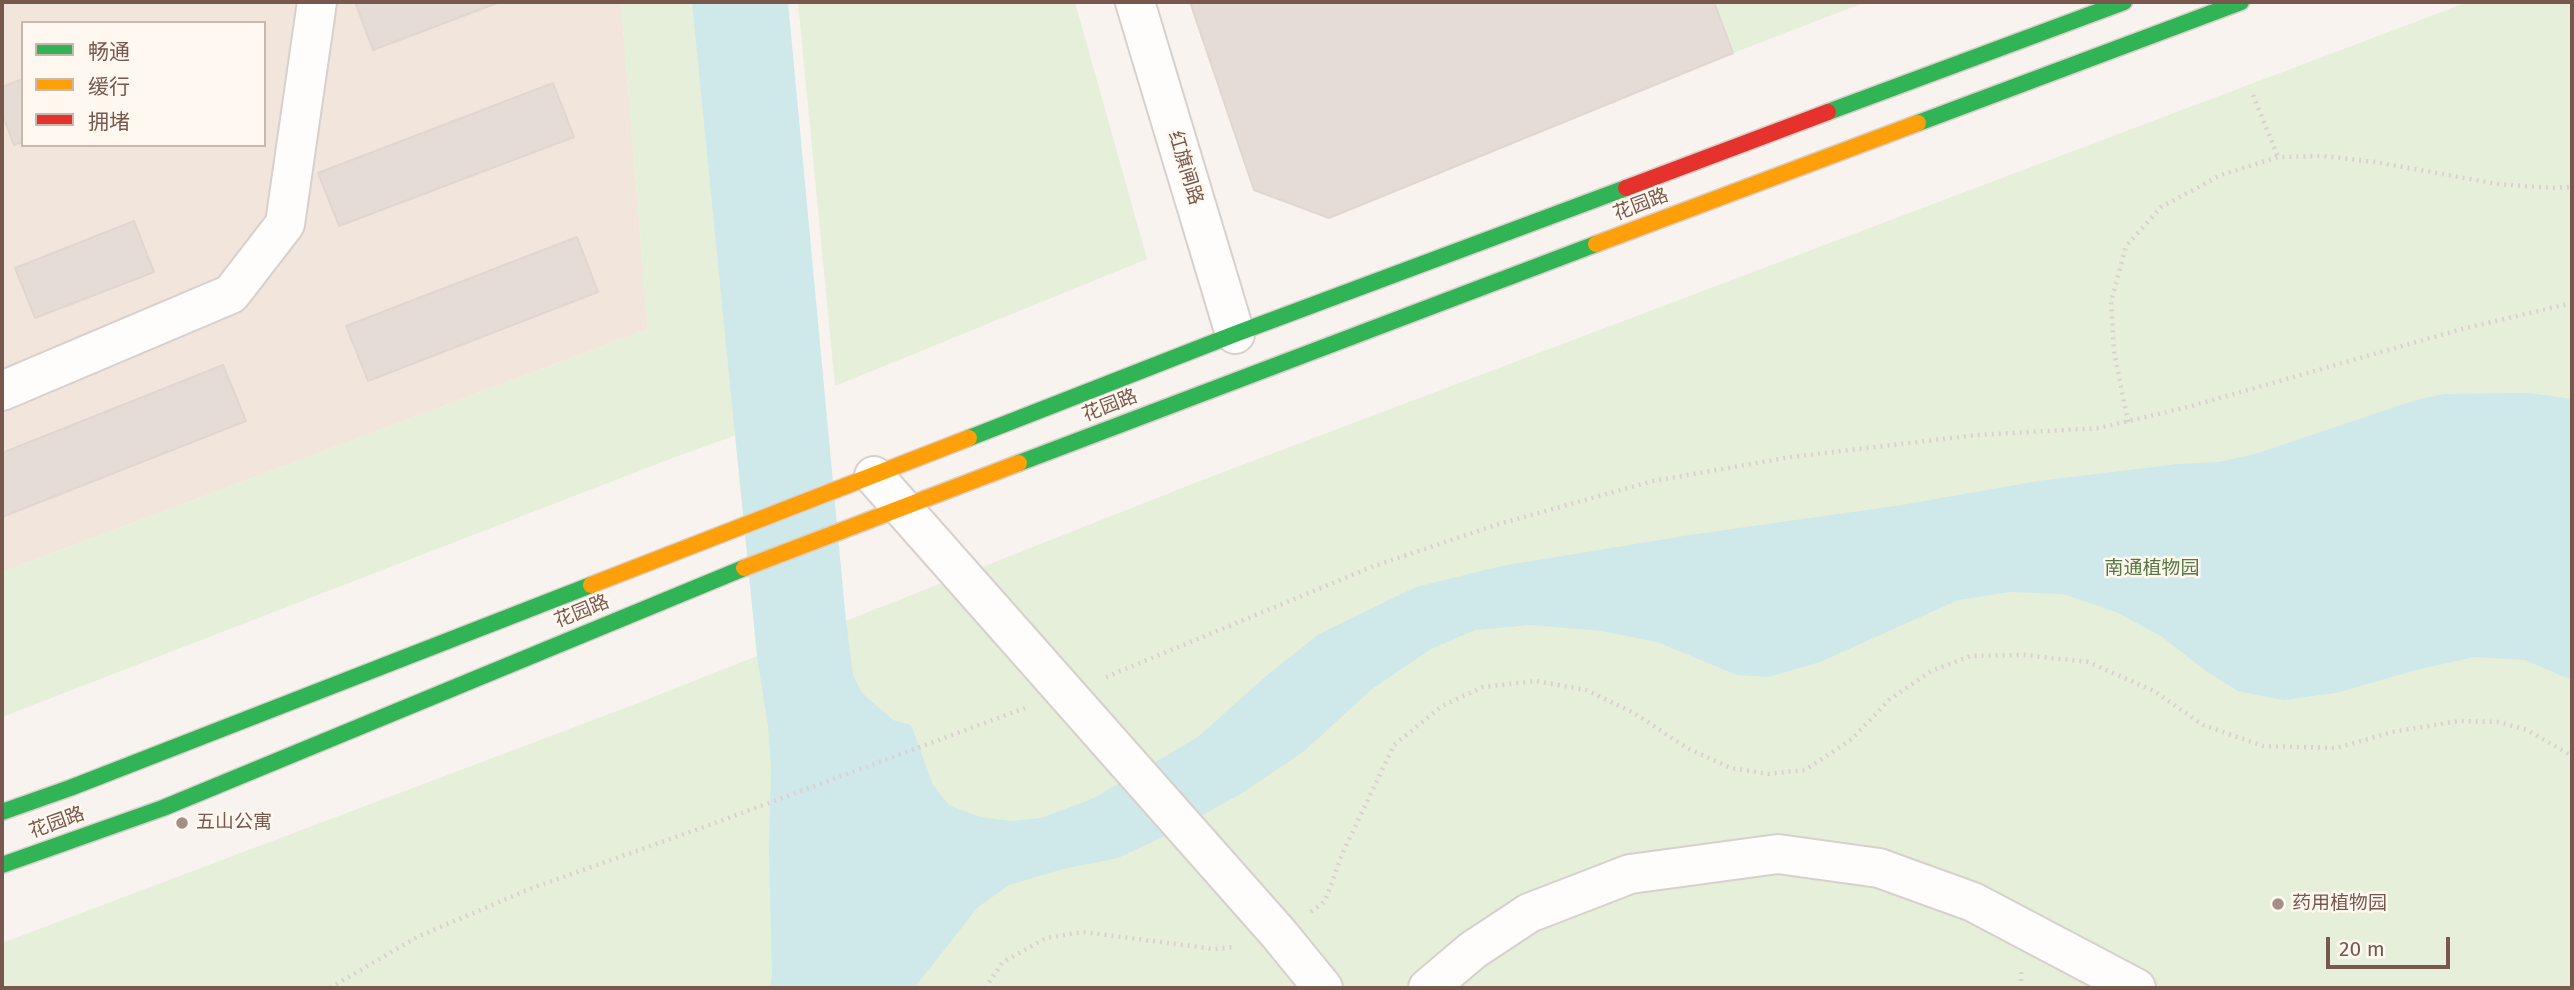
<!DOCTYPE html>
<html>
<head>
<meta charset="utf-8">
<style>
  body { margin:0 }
  #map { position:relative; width:2574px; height:990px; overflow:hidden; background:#f8f3ee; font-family:"Fira Sans","Noto Sans SC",sans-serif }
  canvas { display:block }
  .frame { position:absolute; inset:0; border:4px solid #78584c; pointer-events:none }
  .legend { position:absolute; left:21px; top:21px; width:245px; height:126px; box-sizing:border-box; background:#fff8f0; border:2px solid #c9b8ae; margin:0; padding:9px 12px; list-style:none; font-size:21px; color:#78584c }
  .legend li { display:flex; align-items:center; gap:14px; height:35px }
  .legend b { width:35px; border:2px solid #c9b8ae }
  .scale { position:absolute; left:2326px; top:937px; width:124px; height:32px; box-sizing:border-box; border:4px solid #78584c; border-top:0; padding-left:9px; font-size:21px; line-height:24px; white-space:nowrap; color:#78584c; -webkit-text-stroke:5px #fff8f0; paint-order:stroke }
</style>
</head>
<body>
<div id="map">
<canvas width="2574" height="990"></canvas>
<div class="frame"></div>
<ul class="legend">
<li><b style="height:9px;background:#30b455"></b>畅通</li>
<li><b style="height:9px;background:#ff9f0a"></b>缓行</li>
<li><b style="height:9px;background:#e5322d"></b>拥堵</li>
</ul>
<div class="scale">20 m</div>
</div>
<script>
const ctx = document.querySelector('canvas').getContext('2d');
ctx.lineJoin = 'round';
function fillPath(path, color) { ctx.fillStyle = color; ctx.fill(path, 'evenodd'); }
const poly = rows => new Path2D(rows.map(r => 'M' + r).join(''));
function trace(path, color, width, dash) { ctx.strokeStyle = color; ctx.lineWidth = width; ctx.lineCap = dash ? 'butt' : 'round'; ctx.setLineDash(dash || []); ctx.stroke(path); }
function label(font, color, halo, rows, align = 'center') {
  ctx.font = font + ' "Fira Sans","Noto Sans SC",sans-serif'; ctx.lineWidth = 5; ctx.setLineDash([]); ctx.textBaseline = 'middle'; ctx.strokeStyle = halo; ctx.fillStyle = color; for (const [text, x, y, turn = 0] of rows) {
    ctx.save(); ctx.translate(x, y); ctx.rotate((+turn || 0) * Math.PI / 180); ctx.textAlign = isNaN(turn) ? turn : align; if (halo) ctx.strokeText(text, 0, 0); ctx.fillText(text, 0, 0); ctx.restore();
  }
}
const residential = poly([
  [2,2,621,2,648,329,2,572],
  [23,23,264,23,264,145,23,145]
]);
const green = poly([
  [621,2,697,2,739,434,662,462,2,717,2,572,648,329],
  [798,2,1075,2,1147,259,835,386],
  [1714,2,1866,2,1733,53],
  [2468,2,2572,2,2572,988,2,988,2,943,633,705,1205,479]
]);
const water = poly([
  [692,2,788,2,846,621,853,675,862,693,893,720,911,725,933,785,949,805,980,817,1011,821,1041,818,1094,798,1198,737,1265,677,1319,634,1416,587,1502,566,1690,535,1902,505,2038,481,2179,464,2219,462,2255,454,2416,400,2444,394,2530,393,2572,399,2572,680,2525,660,2474,657,2416,670,2336,693,2283,700,2238,691,2206,671,2161,636,2116,612,2063,594,2010,592,1958,600,1820,662,1768,677,1737,675,1657,642,1602,631,1531,625,1475,630,1431,649,1372,689,1303,752,1242,793,1167,835,1118,858,1063,869,1009,885,978,907,914,988,770,988,772,974,769,849,771,767,768,726,757,656]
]);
const building = poly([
  [355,2,500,2,373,50,355,2],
  [1190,2,1714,2,1733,53,1329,218,1254,190,1190,2],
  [23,79,23,142,14,145,2,114,2,87,23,79],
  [553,83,574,137,339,226,318,173,553,83],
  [134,221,154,272,35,318,15,268,134,221],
  [577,237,598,292,368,381,346,326,577,237],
  [223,365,246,421,2,517,2,453,223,365]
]);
const path = poly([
  [2253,95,2278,157],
  [2128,422,2114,351,2111,302,2126,246,2161,207,2221,175,2278,157,2323,156,2375,162,2498,184,2552,188,2572,187],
  [1106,677,1374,566,1499,524,1653,481,1791,457,1977,435,2099,428,2188,407,2462,329,2572,303],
  [1311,912,1325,901,1343,852,1394,745,1442,706,1483,687,1536,681,1586,690,1634,713,1687,748,1731,768,1768,774,1805,770,1852,739,1889,700,1931,671,1971,656,2025,655,2088,662,2154,691,2203,725,2263,746,2337,748,2392,732,2459,721,2498,722,2527,730,2572,756],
  [2021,972,2021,988],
  [330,988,417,937,532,888,704,827,1025,708],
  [985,988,1003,962,1046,938,1083,932,1214,949,1235,947]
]);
const street = poly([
  [1135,2,1235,334],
  [2,391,231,294,285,224,317,2],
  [874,476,1279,934,1323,988],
  [1428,988,1473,950,1529,913,1630,874,1778,854,1879,868,1973,902,2136,988]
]);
const fast = poly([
  [1828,112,2124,2],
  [1918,123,2241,2],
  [969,438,1235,334,1626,188],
  [1019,463,1596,244],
  [2,812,70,788,591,585],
  [2,865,163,808,744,568]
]);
const slow = poly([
  [1596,244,1918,123],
  [744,568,1019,463],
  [591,585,969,438]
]);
const jam = poly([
  [1626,188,1828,112]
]);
const markers = [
  [182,823,7,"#a58e85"],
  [2278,904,7,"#a58e85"]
];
const streetNames = [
  ["红旗闸路",1185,168,73],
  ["花园路",1641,205,-21],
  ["花园路",1110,406,-21],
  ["花园路",582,612,-22],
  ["花园路",57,823,-20]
];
const parkNames = [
  ["南通植物园",2152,569]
];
const poiNames = [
  ["五山公寓",196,823],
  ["药用植物园",2292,904]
];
fillPath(residential, '#f1e5dc');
fillPath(green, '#e6efd9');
fillPath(water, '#cfe8e9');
fillPath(building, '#e5dcd5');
trace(building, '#e1d6d0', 2);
trace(street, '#d7d0cc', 42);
trace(fast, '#d8cfca', 19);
trace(slow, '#d8cfca', 19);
trace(jam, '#d8cfca', 19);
trace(path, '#dad2d0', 4.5, [2, 5]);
trace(street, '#fefdfc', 38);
trace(fast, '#30b455', 16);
trace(slow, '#ff9f0a', 16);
trace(jam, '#e5322d', 16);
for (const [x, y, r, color] of markers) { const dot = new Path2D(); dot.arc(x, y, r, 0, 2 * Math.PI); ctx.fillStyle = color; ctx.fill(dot); trace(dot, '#fff8f0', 2.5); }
label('19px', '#78584c', '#fff8f0', streetNames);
label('19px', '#557741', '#fff8f0', parkNames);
label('19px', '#78584c', '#fff8f0', poiNames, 'left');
</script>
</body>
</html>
